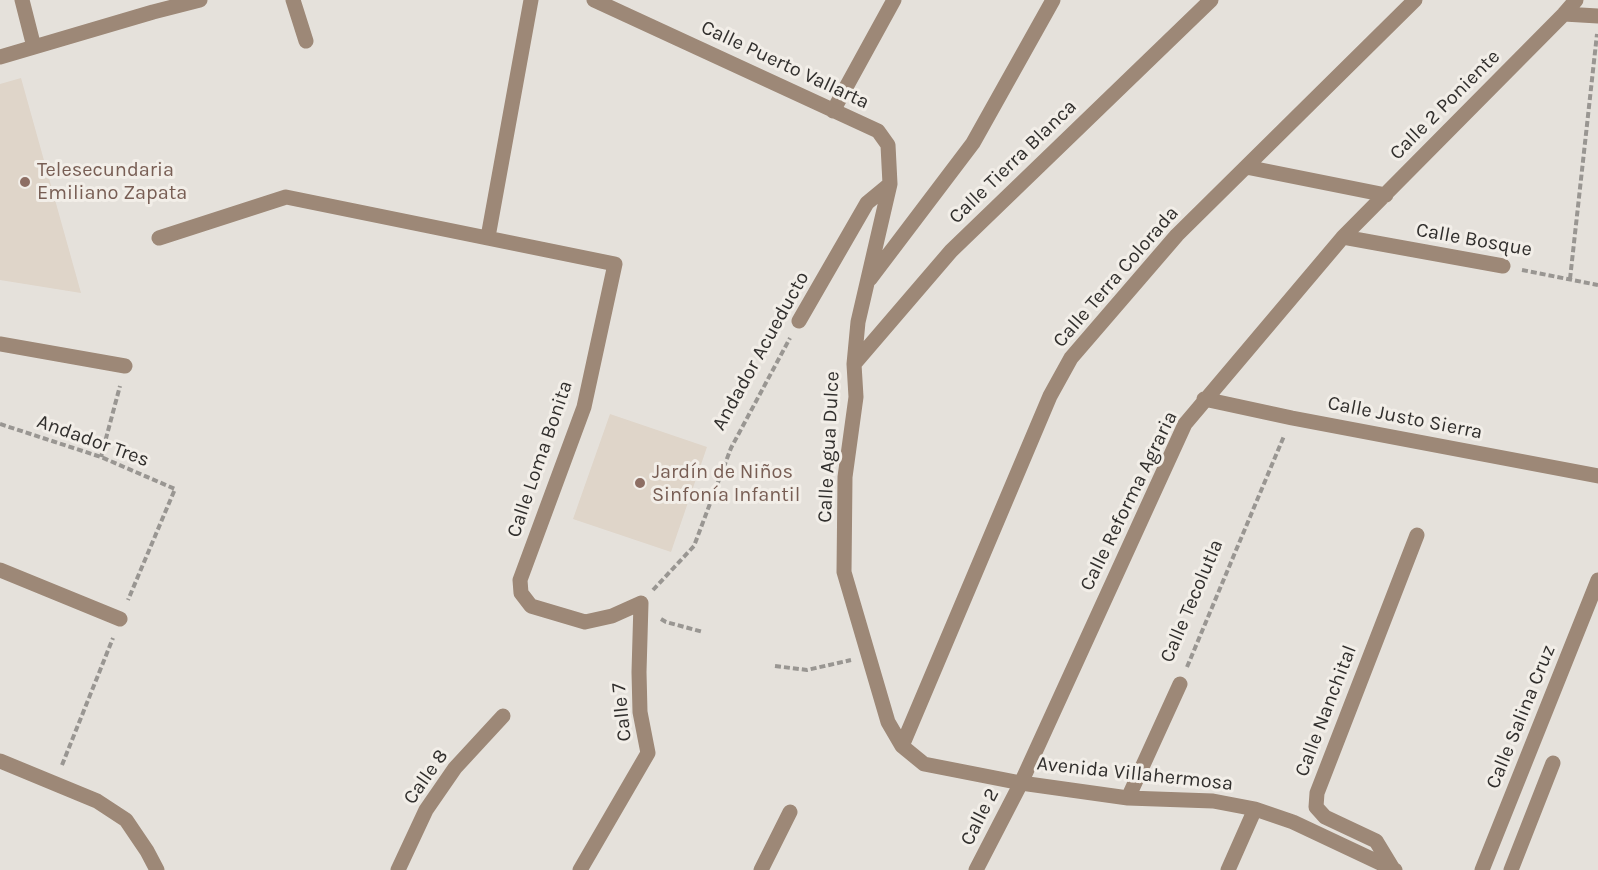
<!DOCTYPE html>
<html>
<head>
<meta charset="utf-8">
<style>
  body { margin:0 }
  canvas { display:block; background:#e5e1db }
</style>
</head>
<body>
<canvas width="1598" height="870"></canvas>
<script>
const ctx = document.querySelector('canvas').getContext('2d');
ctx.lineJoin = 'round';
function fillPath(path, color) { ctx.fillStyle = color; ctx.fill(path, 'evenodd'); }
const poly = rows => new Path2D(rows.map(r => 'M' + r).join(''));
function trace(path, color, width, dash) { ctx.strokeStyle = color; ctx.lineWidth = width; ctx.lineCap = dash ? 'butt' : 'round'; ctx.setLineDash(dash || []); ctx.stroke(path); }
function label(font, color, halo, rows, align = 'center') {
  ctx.font = font + ' Karla,sans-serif'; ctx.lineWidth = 6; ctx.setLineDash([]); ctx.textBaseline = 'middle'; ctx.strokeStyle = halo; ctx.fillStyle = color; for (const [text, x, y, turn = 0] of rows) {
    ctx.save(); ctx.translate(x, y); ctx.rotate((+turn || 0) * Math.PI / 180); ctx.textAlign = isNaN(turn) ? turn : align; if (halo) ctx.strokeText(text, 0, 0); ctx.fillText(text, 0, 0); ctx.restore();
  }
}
const built = poly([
  [21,78,81,293,0,280,0,84],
  [610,414,707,447,671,552,573,519]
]);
const path = poly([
  [1522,270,1598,285],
  [1570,279,1597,34],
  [0,424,101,457,175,489,128,600],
  [101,457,120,386],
  [653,590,694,546,731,448,790,338],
  [661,619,666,622,703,632],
  [775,666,807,670,851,660],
  [1187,667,1284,436],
  [62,765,113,638]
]);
const minor = poly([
  [22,0,34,47],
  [293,0,306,41],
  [594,0,878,131,888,145,890,184,858,322,854,364,856,397,845,477,844,572,888,722,902,746,924,764,1021,783,1128,798,1213,801,1255,809,1293,822,1395,870],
  [1564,14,1598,16],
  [0,57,153,12,200,0],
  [833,111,894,0],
  [1246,167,1386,195],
  [488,237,531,0],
  [1343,237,1503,266],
  [159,238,286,197,615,264,584,407,520,580,521,593,531,606,585,622,612,616,641,603,639,672,640,712,648,753,580,870],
  [870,279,973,143,1053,0],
  [799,321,867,203,890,184],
  [0,344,125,366],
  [854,364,951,251,1211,0],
  [1204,399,1292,418,1598,476],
  [0,570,120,619],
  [902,746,1050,396,1071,358,1177,235,1415,0],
  [0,761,97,801,126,820,147,851,157,870],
  [1128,798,1180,684],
  [1393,869,1376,841,1325,817,1316,807,1317,793,1417,535],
  [398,870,426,810,455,768,503,716],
  [761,870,790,812],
  [976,870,1021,783,1185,424,1343,237,1564,14,1576,0],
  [1228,870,1255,809],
  [1482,870,1598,580],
  [1511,870,1553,763]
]);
const markers = [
  [25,182,6,"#8d6e63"],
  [640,483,6,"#8d6e63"]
];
const streetNames = [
  ["Calle Puerto Vallarta",785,65,25],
  ["Calle 2 Poniente",1445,105,-45],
  ["Calle Tierra Blanca",1013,162,-44],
  ["Calle Bosque",1474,240,10],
  ["Calle Terra Colorada",1116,277,-49],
  ["Andador Acueducto",761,351,-61],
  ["Calle Justo Sierra",1405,418,11],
  ["Andador Tres",93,441,20],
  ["Calle Agua Dulce",829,447,-87],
  ["Calle Loma Bonita",540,459,-71],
  ["Calle Reforma Agraria",1129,501,-64],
  ["Calle Tecolutla",1192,601,-67],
  ["Calle Nanchital",1326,711,-69],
  ["Calle 7",622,712,-96],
  ["Calle Salina Cruz",1521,717,-68],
  ["Avenida Villahermosa",1135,774,6],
  ["Calle 8",426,777,-55],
  ["Calle 2",980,817,-63]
];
const educationNames = [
  ["Telesecundaria",37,170],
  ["Emiliano Zapata",37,193],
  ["Jardín de Niños",652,472],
  ["Sinfonía Infantil",652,495]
];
fillPath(built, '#dfd5c9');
trace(path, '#999692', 4, [6, 3]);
trace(minor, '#9d8877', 15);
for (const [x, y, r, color] of markers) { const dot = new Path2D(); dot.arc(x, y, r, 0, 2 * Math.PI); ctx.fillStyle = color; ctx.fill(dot); trace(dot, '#f2eee8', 2); }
label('20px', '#312f2d', '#f2eee8', streetNames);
label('20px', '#785e54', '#f2eee8', educationNames, 'left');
</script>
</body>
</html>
